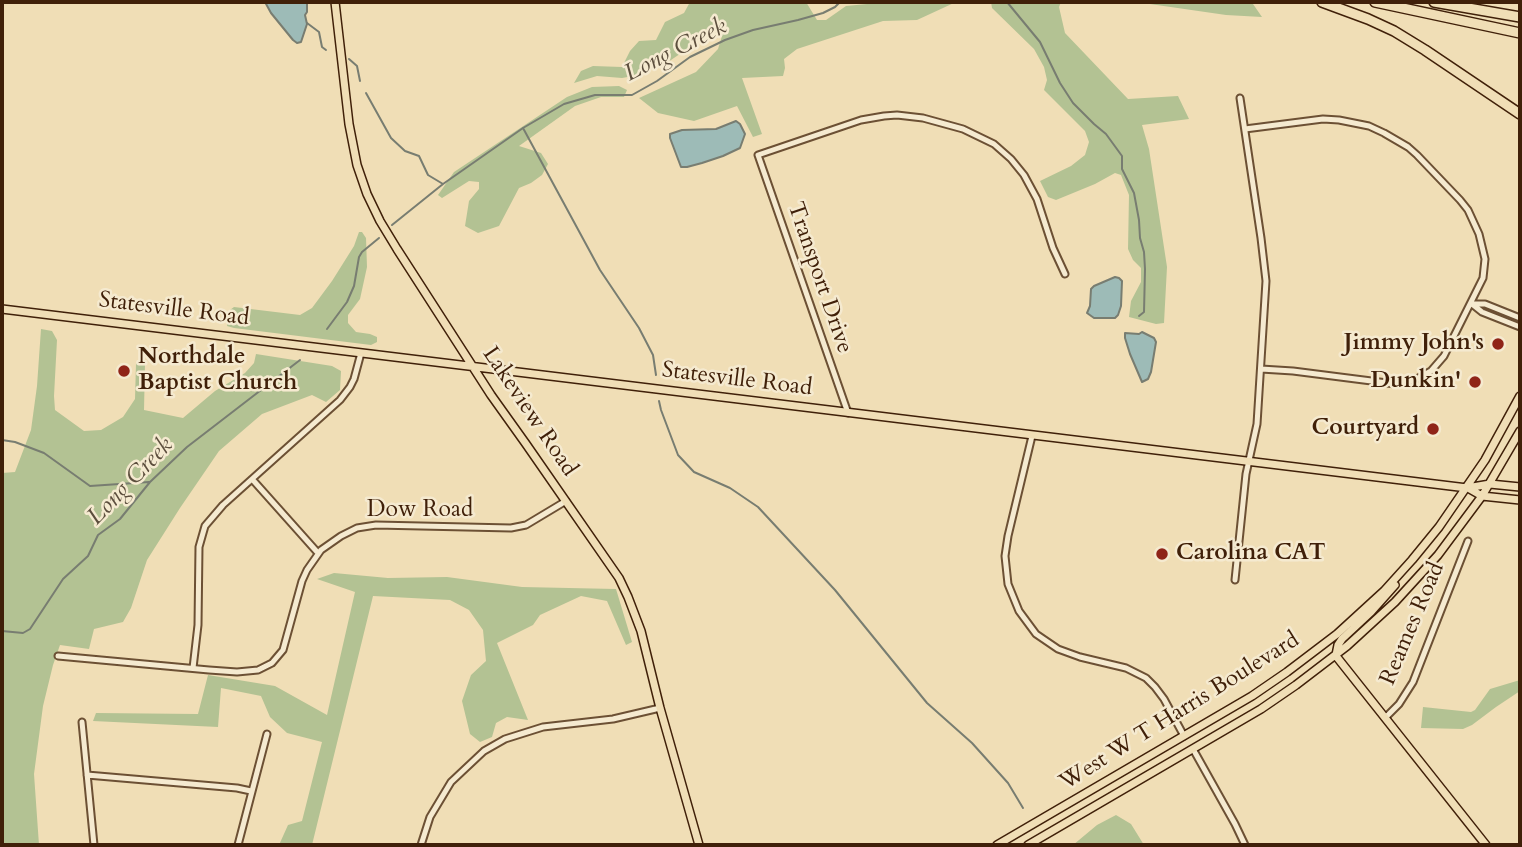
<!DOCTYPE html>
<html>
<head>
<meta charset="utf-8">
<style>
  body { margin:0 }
  #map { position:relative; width:1522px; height:847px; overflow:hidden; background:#f0deb6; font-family:Cardo,serif }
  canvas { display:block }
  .frame { position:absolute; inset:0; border:4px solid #402009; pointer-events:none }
</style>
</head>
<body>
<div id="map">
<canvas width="1522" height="847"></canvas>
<div class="frame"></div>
</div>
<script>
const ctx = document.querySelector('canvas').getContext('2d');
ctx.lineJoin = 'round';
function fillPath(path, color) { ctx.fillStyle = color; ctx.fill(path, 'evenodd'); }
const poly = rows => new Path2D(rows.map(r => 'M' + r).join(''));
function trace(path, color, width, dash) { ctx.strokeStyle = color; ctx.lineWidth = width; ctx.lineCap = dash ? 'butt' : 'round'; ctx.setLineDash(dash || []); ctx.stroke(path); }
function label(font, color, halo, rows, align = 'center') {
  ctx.font = font + ' Cardo,serif'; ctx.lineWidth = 5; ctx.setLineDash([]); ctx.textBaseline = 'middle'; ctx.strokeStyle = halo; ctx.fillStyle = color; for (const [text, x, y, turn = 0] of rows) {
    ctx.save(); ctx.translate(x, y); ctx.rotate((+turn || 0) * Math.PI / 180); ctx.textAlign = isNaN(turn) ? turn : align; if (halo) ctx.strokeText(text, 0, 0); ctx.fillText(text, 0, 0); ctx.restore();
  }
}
const green = poly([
  [690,2,806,2,817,20,826,20,846,6,867,4,874,2,956,2,917,20,883,21,797,49,784,59,785,68,783,76,742,78,762,134,753,137,737,106,694,121,658,113,639,98,696,72,718,49,722,36,712,32,671,60,639,75,622,78,597,76,574,83,581,71,593,66,622,67,630,51,639,41,656,40,665,22,684,13],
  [991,2,1061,2,1059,7,1065,33,1128,99,1178,96,1189,119,1142,125,1149,149,1167,267,1164,323,1156,324,1129,317,1131,301,1141,282,1141,268,1133,260,1128,249,1129,195,1121,175,1115,173,1095,184,1056,200,1048,197,1040,181,1071,166,1085,155,1089,142,1085,131,1044,90,1047,80,1044,67,1034,49,992,8],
  [1136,2,1241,2,1253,4,1262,17,1226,15],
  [619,86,627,90,624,97,601,97,575,106,519,146,541,153,548,164,542,175,531,183,519,188,499,226,478,233,465,226,469,201,479,189,479,182,469,181,442,198,438,195,454,172,567,97,592,87],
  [359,232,362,232,366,238,367,267,360,299,348,315,348,323,356,332,370,334,377,337,377,342,371,345,234,328,227,326,230,310,234,307,300,315,312,308,332,281,354,246],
  [41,329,52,331,57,340,54,396,55,410,84,431,101,430,123,417,135,399,136,364,140,359,145,363,144,410,183,418,215,391,245,373,254,363,256,354,332,366,341,371,340,390,326,402,312,395,262,414,219,451,180,508,147,560,131,608,123,622,94,629,89,649,60,645,53,665,43,706,34,774,39,845,2,845,2,473,15,472,31,430,37,386],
  [334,573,388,578,447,577,522,587,616,589,632,642,626,645,607,601,581,596,540,615,533,625,497,643,528,720,507,717,496,723,492,737,480,742,470,734,462,701,471,675,486,661,483,630,469,610,450,600,373,596,312,845,279,845,288,825,302,821,322,742,287,733,270,717,261,696,221,688,218,727,93,721,96,713,198,714,208,675,275,686,327,715,355,592,317,579],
  [1520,680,1520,691,1496,707,1472,725,1463,729,1421,728,1423,707,1471,712,1475,710,1490,689],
  [1116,815,1131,824,1144,845,1073,845,1097,825]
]);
const water = poly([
  [265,2,307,2,307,12,305,15,307,24,301,42,297,43,293,40,271,13,265,2],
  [736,121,740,124,745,134,740,148,723,156,702,163,687,167,681,167,670,138,670,134,682,130,716,129,736,121],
  [1115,277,1119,278,1122,281,1121,306,1118,315,1115,318,1094,318,1087,313,1090,306,1091,289,1094,286,1115,277],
  [1142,332,1154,338,1156,342,1151,372,1148,379,1142,382,1130,354,1125,338,1125,333,1139,334,1142,332]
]);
const stream = poly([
  [1007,2,1040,42,1060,83,1073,103,1094,124,1106,134,1122,156,1122,169,1134,193,1139,220,1140,238,1144,252,1145,269,1144,312,1139,316],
  [307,23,319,32,322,47,326,50],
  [349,59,357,66,360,81],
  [366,93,391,138,405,151,419,156,428,175,443,184],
  [523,128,600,270,639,328,653,355,656,375],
  [392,225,443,184,523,128,564,104,595,95,632,95,657,81,690,57,725,40,753,30,798,20,823,13,835,7,840,2],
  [327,329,347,302,354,286,359,257,362,252,379,238],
  [659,401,661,410,678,455,694,472,730,488,758,507,835,590,927,703,972,743,1008,783,1023,808],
  [2,440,15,442,44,453,90,486,149,482],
  [2,631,23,633,30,629,63,579,88,556,98,535,120,519,150,482,187,447,300,360]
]);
const minor = poly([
  [1245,129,1323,119,1339,120,1369,126,1384,133,1408,147,1417,155,1460,200,1468,210,1479,234,1485,259,1483,278,1444,356,1431,371,1415,380,1395,384,1293,371,1261,369],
  [1472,304,1482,312,1520,327],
  [1472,304,1485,304,1520,318],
  [848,413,758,155,861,120,884,116,897,115,923,118,963,129,994,144,1011,159,1024,175,1037,199,1053,248,1065,274],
  [1032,436,1008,536,1005,556,1008,584,1019,611,1036,634,1058,649,1080,657,1126,668,1146,678,1155,687,1164,699,1184,736],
  [252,479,318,553],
  [1235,580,1246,474,1257,424,1266,281,1261,238,1240,98],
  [58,656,209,670,237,672,258,670,272,663,283,650,302,581,307,570,321,550,341,536,357,528,376,525,511,528,526,525,566,501],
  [193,668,198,625,199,547,205,526,223,505,340,400,350,387,354,379,361,353],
  [1385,718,1399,704,1413,682,1468,541],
  [82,722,94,845],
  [1193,749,1235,824,1245,845],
  [87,775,237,788,251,791],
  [238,845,267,734],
  [421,845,430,817,451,782,484,751,505,739,543,727,613,719,660,708]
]);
const major = poly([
  [335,2,349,124,357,165,367,194,380,221,397,249,491,395,526,444,619,578,628,597,641,631,660,708,699,845],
  [2,309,1467,488,1490,484,1520,487],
  [1468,488,1482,496,1520,500],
  [1336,655,1338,645,1342,639,1371,612,1395,585],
  [1336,656,1486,845],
  [997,845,1252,696,1287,672,1337,634,1384,591,1412,560,1439,527,1485,460,1520,396],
  [1028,845,1261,709,1296,685,1347,646,1395,602,1438,555,1482,496,1520,431]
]);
const highway = poly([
  [1322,2,1368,19,1394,31,1425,50,1520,114],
  [1375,2,1520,33],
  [1434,2,1520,17]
]);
const markers = [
  [1498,344,7,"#8f2418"],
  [124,371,7,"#8f2418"],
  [1475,382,7,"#8f2418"],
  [1433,429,7,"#8f2418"],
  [1162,554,7,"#8f2418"]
];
const streetNames = [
  ["Transport Drive",819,278,71],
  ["Statesville Road",174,310,7],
  ["Statesville Road",737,380,7],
  ["Lakeview Road",529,412,56],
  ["Dow Road",420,511],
  ["Reames Road",1413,624,-67],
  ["West W T Harris Boulevard",1180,712,-32]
];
const poiNames = [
  ["Jimmy John's",1484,344],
  ["Northdale",138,358,"left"],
  ["Baptist Church",138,384,"left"],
  ["Dunkin'",1461,382],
  ["Courtyard",1419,429],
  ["Carolina CAT",1176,554,"left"]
];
const waterNames = [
  ["Long Creek",676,51,-27],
  ["Long Creek",131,482,-46]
];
fillPath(green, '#b3c293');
fillPath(water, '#9dbbb7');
trace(water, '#787d71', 2);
trace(stream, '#787d71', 2);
trace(minor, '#6c5034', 9);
trace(major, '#402009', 10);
trace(highway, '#402009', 12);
trace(minor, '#f5ead0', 5);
trace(major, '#f0deb6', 7);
trace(highway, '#f0deb6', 9);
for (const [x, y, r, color] of markers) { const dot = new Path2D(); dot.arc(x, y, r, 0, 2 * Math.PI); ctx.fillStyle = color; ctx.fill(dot); trace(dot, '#f5ead0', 2.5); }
label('23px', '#402009', '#f5ead0', streetNames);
label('bold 23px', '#402009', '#f5ead0', poiNames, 'right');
label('italic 24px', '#5c4e3d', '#f5ead0', waterNames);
</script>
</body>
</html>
